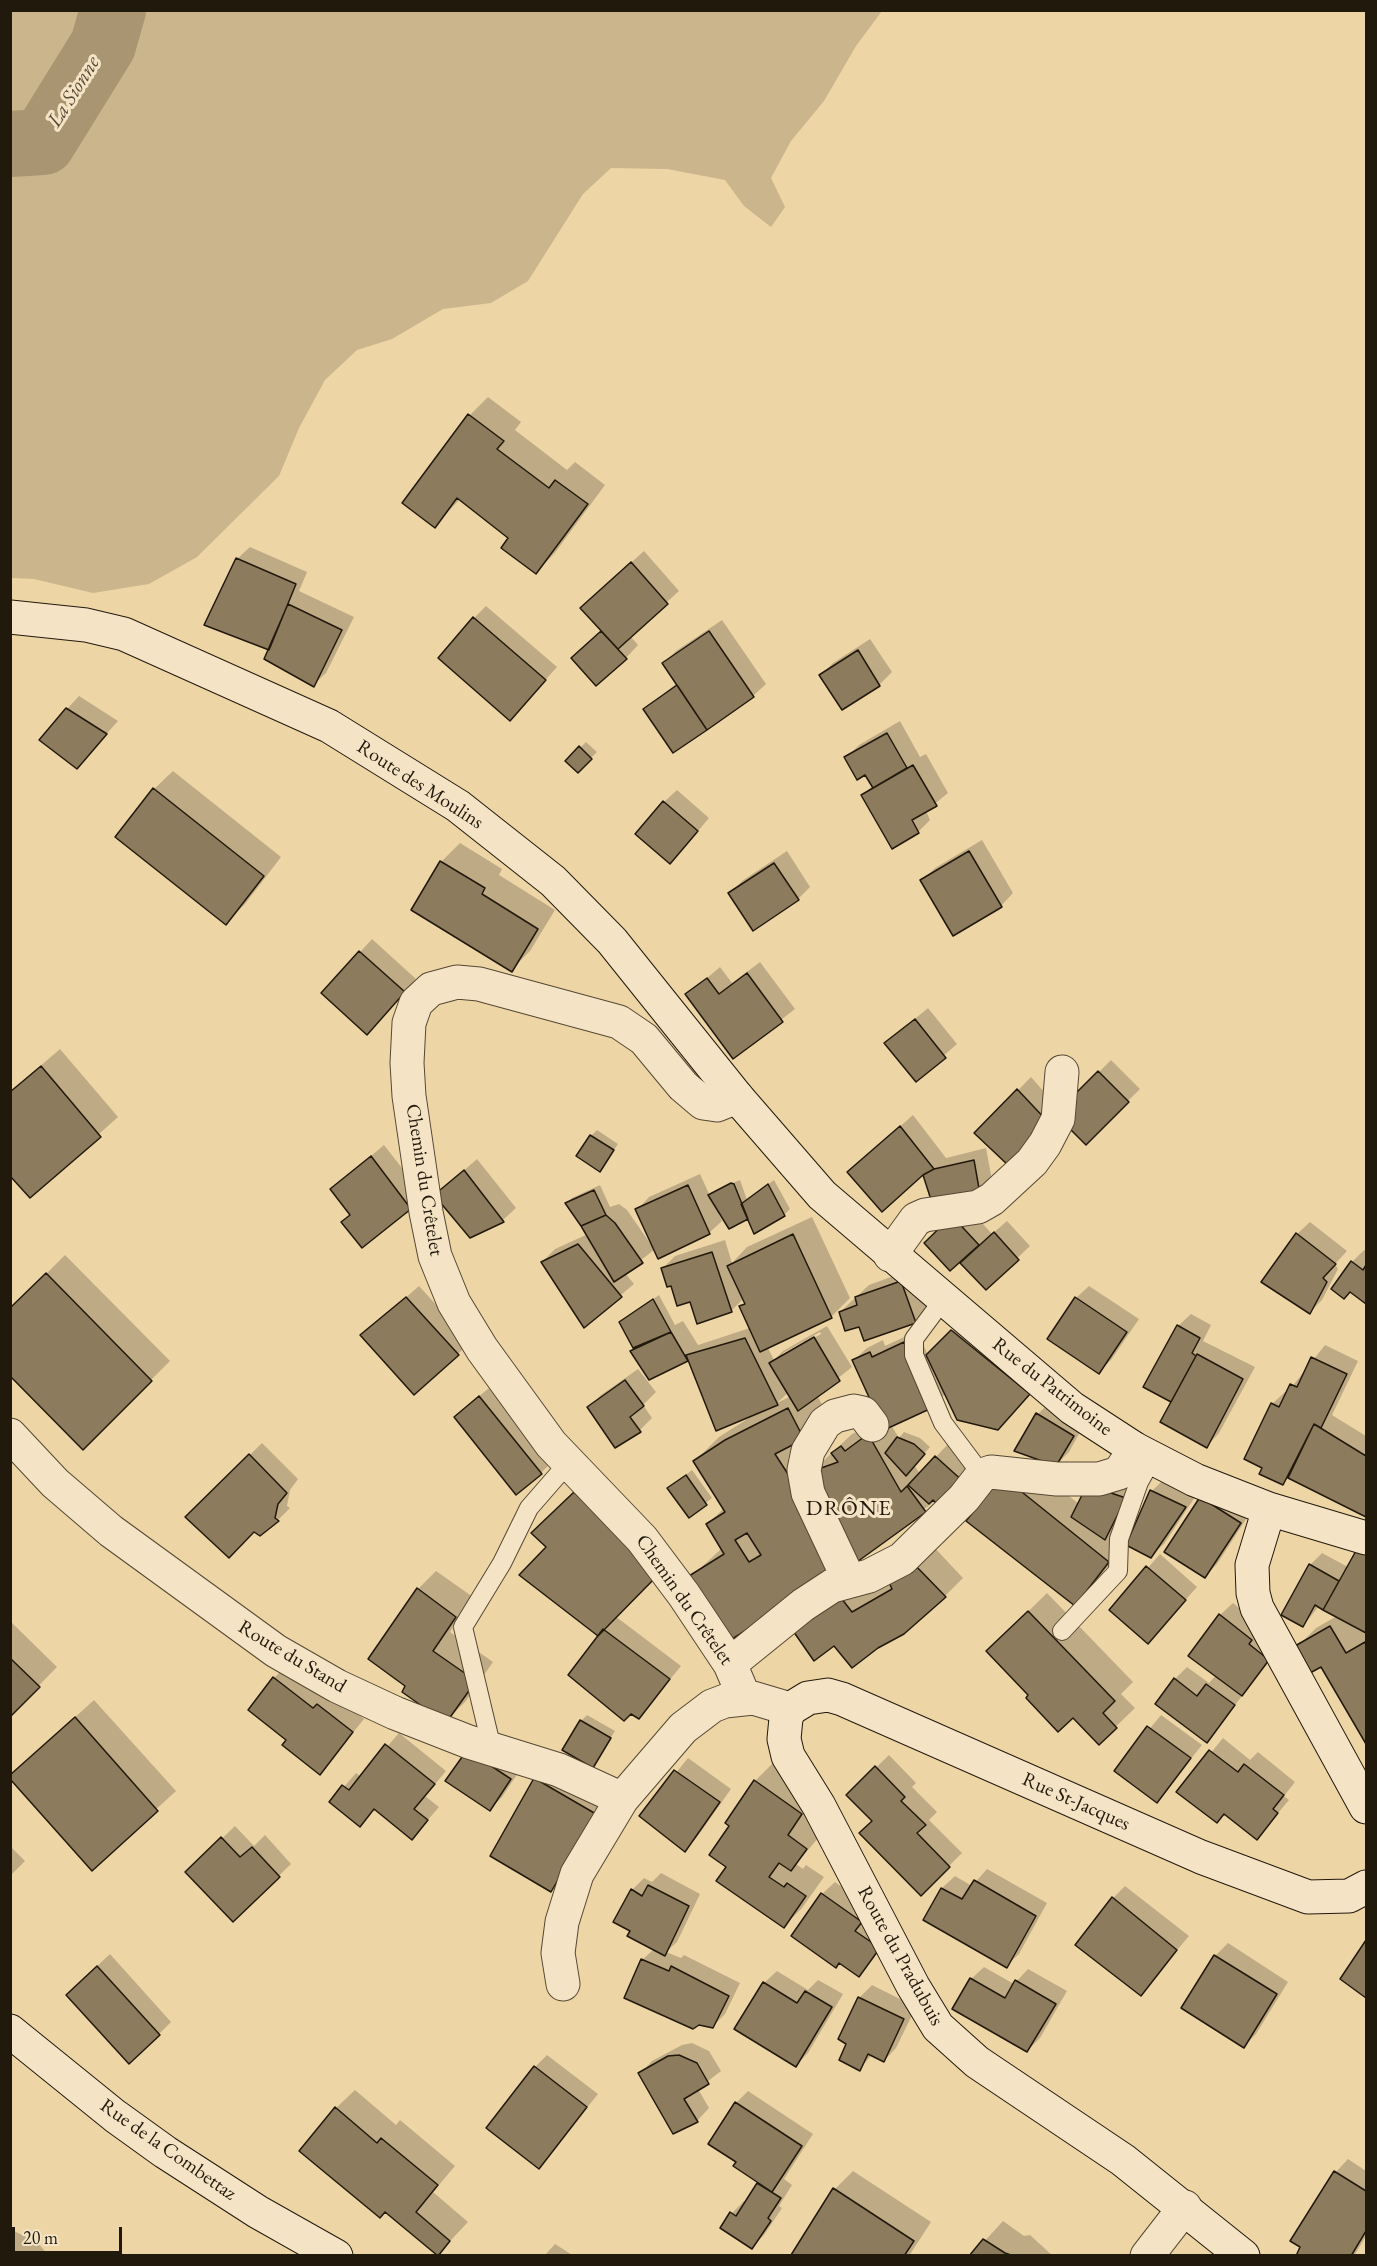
<!DOCTYPE html>
<html>
<head>
<meta charset="utf-8">
<style>
  body { margin:0 }
  #map { position:relative; width:1377px; height:2266px; overflow:hidden; background:#eed5a6; font-family:"EB Garamond",serif }
  canvas { display:block }
  .frame { position:absolute; inset:0; border:12px solid #22190d; pointer-events:none }
  .scale { position:absolute; left:12px; top:2227px; width:110px; height:27px; box-sizing:border-box; border:3px solid #22190d; border-top:0; padding-left:8px; font-size:18px; line-height:21px; white-space:nowrap; color:#22190d; -webkit-text-stroke:4px #f4e4c5; paint-order:stroke }
</style>
</head>
<body>
<div id="map">
<canvas width="1377" height="2266"></canvas>
<div class="frame"></div>
<div class="scale">20 m</div>
</div>
<script>
const ctx = document.querySelector('canvas').getContext('2d');
ctx.lineJoin = 'round';
function fillPath(path, color) { ctx.fillStyle = color; ctx.fill(path, 'evenodd'); }
const poly = rows => new Path2D(rows.map(r => 'M' + r).join(''));
function trace(path, color, width, dash) { ctx.strokeStyle = color; ctx.lineWidth = width; ctx.lineCap = dash ? 'butt' : 'round'; ctx.setLineDash(dash || []); ctx.stroke(path); }
function label(font, color, halo, rows, align = 'center') {
  ctx.font = font + ' "EB Garamond",serif'; ctx.lineWidth = 6; ctx.setLineDash([]); ctx.textBaseline = 'middle'; ctx.strokeStyle = halo; ctx.fillStyle = color; for (const [text, x, y, turn = 0] of rows) {
    ctx.save(); ctx.translate(x, y); ctx.rotate((+turn || 0) * Math.PI / 180); ctx.textAlign = isNaN(turn) ? turn : align; if (halo) ctx.strokeText(text, 0, 0); ctx.fillText(text, 0, 0); ctx.restore();
  }
}
const green = poly([
  [11,10,882,10,882,11,856,46,824,101,791,141,771,178,785,207,771,227,744,206,725,180,667,169,611,168,583,194,528,281,491,303,443,309,392,339,357,350,325,380,299,428,279,476,197,557,149,584,93,593,34,579,11,578]
]);
const shadow = poly([
  [488,397,521,422,515,430,567,470,575,462,605,485,554,554,536,572,510,537,460,499,435,526,405,503,470,415],
  [250,547,307,572,299,591,354,617,326,673,313,685,271,650,237,559],
  [644,551,679,591,630,636,638,645,626,658,585,646,602,630,595,595],
  [486,606,557,667,510,719,474,618],
  [722,620,766,684,753,696,673,751,645,709,677,683,664,663,676,651],
  [870,639,892,672,880,684,842,708,821,675,833,663],
  [79,696,118,721,77,767,67,709],
  [900,721,920,757,926,754,948,793,926,811,930,820,918,832,863,795,873,785,866,773,846,758,859,745],
  [586,742,597,752,578,771,567,761],
  [173,771,281,857,245,904,226,923,154,789],
  [677,790,709,818,682,850,664,802],
  [982,840,1013,893,1001,906,922,881,935,868],
  [460,843,502,869,499,875,555,910,530,951,511,970,413,910,441,862],
  [787,851,810,887,798,899,730,894,742,881],
  [372,939,416,979,380,1020,323,993],
  [760,962,795,1009,733,1057,687,995,720,967,732,983],
  [928,1008,957,1044,916,1080,886,1043],
  [60,1049,118,1117,30,1196,10,1092],
  [1111,1060,1140,1089,1086,1143,1066,1105],
  [1031,1077,1061,1111,976,1133],
  [913,1115,946,1158,986,1148,992,1180,980,1192,924,1172,862,1160],
  [597,1130,618,1144,600,1170,591,1136],
  [384,1145,423,1195,410,1208,351,1214,332,1189],
  [477,1159,516,1208,503,1220,471,1236,436,1195],
  [700,1174,710,1196,716,1190,740,1180,747,1200,774,1180,790,1209,784,1215,749,1216,718,1212,722,1221,709,1233,655,1249,625,1273,634,1284,584,1326,542,1262,555,1249,588,1234,567,1203,572,1198,600,1185,610,1207,619,1204,627,1210,652,1246,637,1210,649,1197],
  [966,1205,992,1234,1007,1221,1030,1246,986,1288,960,1260,926,1243],
  [812,1217,850,1298,831,1317,767,1346,774,1360,783,1351,827,1326,852,1367,817,1395,827,1414,820,1464,852,1434,882,1421,854,1360,867,1348,883,1340,885,1346,917,1331,928,1355,964,1319,1041,1381,1011,1416,946,1393,933,1406,891,1425,899,1438,904,1432,920,1438,930,1447,914,1465,920,1474,948,1444,976,1470,857,1560,691,1577,722,1548,708,1524,724,1508,695,1461,719,1437,752,1416,689,1357,687,1359,632,1351,635,1348,621,1322,659,1295,675,1325,683,1321,698,1345,750,1328,741,1307,745,1302,744,1298,731,1311,690,1300,672,1284,662,1269,675,1256,725,1240,732,1263,747,1247],
  [820,1332,821,1334,783,1356,783,1353],
  [789,1392,791,1396,779,1402,778,1402],
  [1310,1222,1347,1251,1335,1264,1338,1269,1322,1300,1310,1312,1263,1281,1297,1234],
  [1364,1250,1366,1251,1366,1302,1350,1290,1352,1262],
  [65,1255,170,1361,83,1448,10,1310],
  [913,1269,928,1309,915,1321,860,1325,840,1312,869,1285],
  [419,1286,470,1342,458,1354,363,1335],
  [1089,1286,1139,1319,1111,1360,1098,1372,1076,1298],
  [1191,1314,1211,1325,1203,1341,1255,1367,1219,1433,1207,1446,1173,1402,1178,1326],
  [1325,1345,1358,1361,1332,1415,1366,1436,1366,1515,1289,1477,1283,1484,1272,1404,1285,1392,1287,1393],
  [638,1369,656,1392,643,1405,652,1418,640,1430,615,1446,589,1407,601,1395],
  [493,1385,553,1461,541,1473,468,1405],
  [1050,1402,1085,1423,1069,1452,1056,1465,1038,1414],
  [262,1443,298,1479,290,1490,287,1506,290,1508,278,1520,260,1535,254,1530,187,1517],
  [1021,1458,1079,1504,1101,1474,1137,1486,1112,1531,1127,1542,1093,1585,1075,1604,1003,1477],
  [692,1470,712,1498,689,1516,669,1488],
  [593,1475,615,1616,681,1666,639,1717,600,1636,548,1547,551,1515],
  [1164,1479,1197,1494,1164,1544,1151,1556,1152,1491],
  [1201,1498,1252,1510,1217,1564,1205,1576],
  [1366,1538,1366,1632,1361,1629,1366,1634,1366,1742,1322,1665,1297,1647,1316,1628,1337,1616,1319,1606,1303,1626,1310,1565,1322,1553,1348,1567],
  [932,1545,963,1578,945,1596,834,1644,792,1628,857,1576,871,1594,891,1583],
  [1160,1554,1197,1587,1148,1642,1111,1610],
  [436,1571,473,1597,450,1632,493,1662,465,1702,446,1721,407,1686,418,1589],
  [1047,1593,1133,1682,1121,1694,1135,1708,1099,1743,1073,1715,1031,1695,988,1651],
  [1233,1603,1263,1627,1280,1647,1207,1741,1175,1679,1187,1667,1209,1683,1216,1675,1220,1615],
  [10,1621,57,1667,10,1715],
  [286,1666,330,1693,364,1719,320,1773,288,1739,274,1678],
  [94,1700,176,1791,92,1868,29,1759],
  [587,1715,615,1731,593,1766,581,1721],
  [1161,1715,1202,1745,1157,1801,1116,1770],
  [399,1733,446,1771,425,1796,439,1807,412,1838,375,1808,360,1825,331,1802,356,1773,361,1777],
  [1223,1738,1250,1760,1258,1752,1295,1782,1284,1796,1289,1800,1257,1838,1225,1813,1179,1792],
  [468,1751,522,1767,502,1797,490,1809],
  [889,1755,916,1783,912,1787,937,1812,929,1820,962,1853,921,1894,873,1821,848,1795],
  [688,1758,731,1789,697,1837,685,1850,641,1816],
  [773,1763,819,1795,805,1816,825,1830,796,1864,803,1869,806,1865,824,1877,802,1908,784,1926,731,1825,755,1781],
  [536,1779,613,1795,570,1871,551,1890],
  [235,1826,254,1846,265,1835,291,1864,233,1920,187,1872],
  [10,1846,25,1861,10,1876],
  [987,1869,1047,1903,1019,1954,1006,1966,925,1919,942,1888,955,1876,972,1886],
  [661,1873,700,1894,677,1942,666,1952,681,1958,684,1955,740,1983,725,2014,712,2027,642,1960,654,1949,632,1931,632,1890,644,1878,652,1882],
  [835,1882,873,1909,891,1935,859,1975,822,1894],
  [1125,1886,1189,1936,1140,1994,1113,1898],
  [1228,1943,1288,1982,1256,2034,1244,2046,1183,2008,1215,1956],
  [1366,1943,1366,1996,1342,1978],
  [110,1954,171,2022,159,2034,80,1982],
  [984,1967,1014,1984,1028,1969,1067,1991,1040,2038,1027,2051,971,1979],
  [777,1971,808,1990,818,1980,843,1994,808,2053,796,2065,764,1983],
  [872,1985,916,2007,896,2048,884,2061,872,2055,859,2069,848,2043,859,1998],
  [692,2043,709,2051,721,2071,698,2089,709,2108,697,2121,640,2074,652,2061,682,2045],
  [547,2055,598,2094,539,2167,535,2067],
  [355,2090,396,2125,400,2120,455,2166,433,2192,468,2222,438,2254,385,2210,336,2108],
  [748,2091,813,2134,784,2179,792,2185,779,2206,782,2208,764,2235,752,2247,722,2228,732,2213,744,2201,746,2202,759,2182,738,2162,736,2103],
  [1348,2159,1366,2171,1366,2236,1354,2256,1298,2256,1302,2247,1292,2241,1336,2172],
  [853,2171,931,2222,909,2256,793,2254,835,2189],
  [1003,2221,1024,2236,1030,2235,1053,2256,971,2256],
  [10,2229,38,2243,49,2256,10,2256],
  [555,2244,574,2256,544,2256]
]);
const river = poly([
  [10,144,43,142,103,45,113,10]
]);
const building = poly([
  [468,414,504,441,497,449,549,488,555,480,588,504,536,574,501,548,508,538,457,498,435,528,402,503,468,414],
  [236,558,296,584,269,650,204,625,236,558],
  [631,562,668,604,618,649,580,608,631,562],
  [288,604,342,630,314,687,264,659,288,604],
  [473,617,546,680,510,721,438,658,473,617],
  [601,631,627,659,596,686,571,658,601,631],
  [709,631,754,697,707,730,662,663,709,631],
  [858,650,880,686,842,710,819,675,858,650],
  [677,685,707,730,673,753,643,709,677,685],
  [66,708,107,734,77,769,39,740,66,708],
  [887,733,907,768,873,788,865,775,857,780,844,757,887,733],
  [579,746,592,759,578,773,565,761,579,746],
  [913,765,937,806,912,820,919,833,892,849,861,795,913,765],
  [153,788,264,876,226,925,115,837,153,788],
  [663,801,698,831,670,864,635,834,663,801],
  [969,851,1002,907,953,936,920,880,969,851],
  [440,861,485,888,482,894,538,929,512,972,411,910,440,861],
  [774,863,799,900,753,931,728,893,774,863],
  [359,951,405,992,367,1035,321,993,359,951],
  [747,973,783,1022,733,1059,685,994,707,978,719,994,747,973],
  [915,1019,946,1058,916,1082,884,1043,915,1019],
  [41,1066,101,1137,30,1198,10,1176,10,1092,41,1066],
  [1098,1071,1129,1102,1086,1145,1064,1123,1064,1105,1098,1071],
  [1017,1089,1050,1124,1009,1166,974,1133,1017,1089],
  [900,1126,934,1169,923,1175,882,1212,847,1172,900,1126],
  [590,1135,614,1150,600,1172,576,1156,590,1135],
  [371,1156,411,1209,362,1248,341,1222,350,1215,330,1189,371,1156],
  [974,1160,980,1194,933,1206,923,1175,934,1169,974,1160],
  [464,1170,504,1222,470,1238,434,1195,464,1170],
  [731,1183,734,1184,748,1219,729,1229,708,1195,731,1183],
  [768,1184,785,1216,754,1234,741,1204,768,1184],
  [688,1185,710,1234,658,1259,635,1209,688,1185],
  [594,1190,606,1215,581,1226,565,1203,594,1190],
  [606,1215,615,1223,643,1263,614,1282,581,1226,606,1215],
  [952,1216,979,1245,950,1271,924,1243,952,1216],
  [994,1232,1019,1260,986,1290,960,1263,994,1232],
  [1296,1233,1336,1264,1323,1278,1327,1282,1310,1314,1261,1282,1296,1233],
  [793,1234,832,1318,760,1352,739,1306,745,1304,727,1266,793,1234],
  [578,1244,622,1297,584,1328,541,1262,578,1244],
  [712,1252,732,1312,697,1324,690,1302,677,1306,671,1286,667,1287,661,1268,712,1252],
  [1351,1261,1363,1270,1366,1265,1366,1304,1350,1292,1344,1299,1331,1289,1351,1261],
  [46,1273,152,1381,83,1450,10,1376,10,1308,46,1273],
  [901,1281,916,1323,864,1341,859,1327,845,1331,839,1312,857,1305,855,1297,901,1281],
  [406,1297,459,1355,414,1395,360,1335,406,1297],
  [1075,1297,1127,1332,1099,1374,1047,1339,1075,1297],
  [653,1299,671,1332,633,1348,619,1322,653,1299],
  [1177,1325,1200,1338,1192,1353,1196,1356,1171,1402,1143,1387,1177,1325],
  [951,1330,1030,1394,998,1430,957,1420,926,1355,951,1330],
  [671,1332,688,1361,649,1380,630,1351,671,1332],
  [814,1337,840,1381,798,1411,769,1363,814,1337],
  [745,1338,778,1405,716,1431,686,1355,745,1338],
  [904,1342,934,1407,884,1430,852,1360,870,1352,872,1357,904,1342],
  [1197,1354,1243,1379,1207,1448,1160,1422,1197,1354],
  [1311,1357,1347,1374,1321,1428,1314,1424,1283,1485,1259,1474,1262,1468,1244,1459,1271,1403,1279,1407,1290,1384,1297,1387,1311,1357],
  [625,1380,644,1406,630,1417,641,1432,615,1448,587,1407,625,1380],
  [479,1396,542,1474,516,1495,454,1417,479,1396],
  [788,1408,804,1439,775,1454,817,1519,837,1573,729,1641,689,1576,724,1554,706,1524,725,1512,693,1461,725,1440,788,1408],
  [747,1533,761,1555,749,1562,735,1540,747,1533],
  [1036,1413,1074,1436,1056,1466,1014,1451,1036,1413],
  [1314,1424,1366,1456,1366,1517,1288,1478,1314,1424],
  [868,1434,901,1492,907,1486,926,1512,857,1562,810,1472,838,1462,831,1453,841,1446,845,1451,868,1434],
  [897,1437,914,1444,925,1454,906,1476,885,1453,897,1437],
  [249,1454,287,1493,278,1504,275,1518,279,1521,260,1536,254,1532,229,1558,185,1517,249,1454],
  [935,1456,965,1483,942,1509,933,1500,929,1504,908,1485,935,1456],
  [686,1475,707,1505,689,1518,667,1488,686,1475],
  [1002,1476,1109,1562,1075,1606,966,1521,1002,1476],
  [1087,1485,1126,1498,1105,1540,1071,1517,1087,1485],
  [1150,1490,1186,1507,1151,1558,1126,1545,1150,1490],
  [574,1492,657,1576,598,1636,519,1575,546,1547,531,1533,574,1492],
  [1200,1497,1241,1523,1205,1578,1164,1552,1200,1497],
  [1362,1540,1366,1543,1366,1633,1323,1610,1362,1540],
  [912,1562,946,1597,904,1634,878,1648,852,1668,834,1646,814,1661,791,1628,838,1594,852,1612,892,1589,887,1578,912,1562],
  [1309,1564,1339,1581,1323,1610,1315,1605,1303,1627,1281,1615,1309,1564],
  [1146,1566,1186,1600,1148,1644,1109,1610,1146,1566],
  [417,1588,456,1617,433,1651,476,1681,446,1723,402,1692,405,1686,368,1659,417,1588],
  [1028,1611,1115,1701,1103,1713,1117,1728,1099,1745,1073,1718,1058,1732,1026,1698,1028,1695,986,1651,1028,1611],
  [1219,1614,1252,1640,1249,1644,1269,1660,1242,1696,1188,1656,1219,1614],
  [1330,1626,1346,1653,1365,1642,1366,1645,1366,1744,1321,1667,1310,1673,1295,1646,1330,1626],
  [603,1629,670,1679,639,1719,631,1714,624,1721,568,1675,603,1629],
  [10,1658,40,1687,10,1717,10,1658],
  [273,1677,313,1708,317,1704,353,1732,320,1775,282,1745,286,1740,248,1710,273,1677],
  [1174,1678,1197,1696,1206,1684,1235,1705,1207,1743,1155,1704,1174,1678],
  [75,1717,158,1811,92,1871,10,1779,10,1775,75,1717],
  [580,1720,611,1738,593,1768,562,1750,580,1720],
  [1147,1726,1191,1758,1157,1803,1114,1771,1147,1726],
  [385,1744,435,1784,414,1809,428,1820,412,1840,374,1809,360,1827,329,1802,342,1785,349,1790,385,1744],
  [467,1750,511,1779,490,1811,445,1781,467,1750],
  [1209,1750,1238,1772,1244,1764,1284,1795,1273,1809,1278,1813,1257,1840,1224,1814,1217,1823,1176,1792,1209,1750],
  [875,1766,905,1797,901,1801,926,1825,917,1833,950,1867,921,1896,859,1833,872,1821,846,1795,875,1766],
  [674,1770,720,1802,685,1852,639,1816,674,1770],
  [534,1778,596,1814,551,1892,490,1856,534,1778],
  [754,1780,802,1814,788,1835,807,1849,791,1871,779,1863,769,1877,784,1887,787,1883,806,1896,784,1928,716,1881,726,1867,709,1855,729,1826,725,1823,754,1780],
  [221,1837,240,1857,252,1847,280,1877,233,1922,185,1872,221,1837],
  [974,1880,1036,1916,1007,1968,923,1920,941,1888,962,1899,974,1880],
  [648,1885,689,1906,665,1956,627,1936,630,1931,613,1922,631,1889,642,1896,648,1885],
  [821,1893,862,1922,855,1931,880,1948,859,1977,839,1963,836,1968,791,1936,821,1893],
  [1112,1897,1177,1950,1141,1996,1075,1945,1112,1897],
  [1366,1940,1366,1998,1340,1979,1366,1940],
  [1214,1955,1277,1994,1244,2048,1181,2008,1214,1955],
  [641,1959,669,1971,671,1966,729,1996,713,2028,699,2025,693,2029,624,1998,641,1959],
  [97,1966,160,2035,129,2064,66,1995,97,1966],
  [970,1978,1005,1998,1015,1980,1056,2004,1027,2052,952,2009,970,1978],
  [763,1982,797,2003,805,1991,832,2007,796,2067,734,2029,763,1982],
  [858,1997,904,2019,884,2062,868,2054,860,2071,839,2060,846,2044,838,2039,858,1997],
  [679,2055,697,2063,709,2084,684,2099,698,2122,673,2134,638,2073,668,2056,679,2055],
  [534,2066,587,2107,539,2169,486,2128,534,2066],
  [735,2102,802,2146,772,2192,733,2166,736,2162,708,2144,735,2102],
  [335,2107,377,2143,381,2138,438,2185,416,2212,450,2241,438,2256,385,2212,380,2218,299,2151,335,2107],
  [1334,2171,1366,2191,1366,2231,1351,2256,1296,2256,1300,2247,1290,2241,1334,2171],
  [757,2183,781,2198,768,2218,771,2221,752,2249,720,2228,730,2212,736,2216,757,2183],
  [833,2188,914,2241,904,2256,791,2255,833,2188],
  [983,2239,1005,2253,1014,2256,969,2256,983,2239]
]);
const lane = poly([
  [943,1300,914,1339,914,1355,943,1423,982,1475],
  [1062,1631,1118,1571,1119,1539,1139,1482,1152,1459],
  [492,1749,463,1627,502,1563,529,1508,569,1462]
]);
const street = poly([
  [737,1097,717,1105,703,1103,683,1086,644,1039,619,1022,479,984,457,982,431,989,416,1003,409,1023,407,1063,409,1096,426,1212,435,1256,454,1303,482,1349,551,1444,642,1539,684,1595,730,1664,745,1699],
  [890,1255,916,1219,925,1215,978,1207,992,1199,1032,1162,1045,1144,1058,1119,1062,1072],
  [10,1435,55,1483,111,1531,276,1651,337,1686,395,1713,469,1742,559,1770,622,1799],
  [849,1580,808,1493,804,1470,808,1451,825,1423,835,1416,854,1411,863,1413,872,1425],
  [730,1664,803,1605,832,1586,869,1576,902,1559,964,1498,982,1475,991,1472,1057,1479,1099,1479,1119,1473,1135,1449],
  [563,1984,558,1953,562,1922,577,1874,622,1799,683,1728,712,1706,725,1701,753,1698,790,1709],
  [1147,2256,1185,2207]
]);
const secondary = poly([
  [10,617,86,625,124,634,329,726,458,806,553,881,612,941,737,1097,822,1195,1072,1408,1135,1449,1195,1480,1269,1509,1366,1538],
  [1269,1509,1252,1565,1253,1593,1257,1608,1366,1807],
  [10,2031,115,2116,165,2152,258,2212,336,2256],
  [1243,2256,1123,2160,977,2062,938,2027,913,1986,819,1806,788,1756,784,1739,786,1718,790,1709,808,1698,828,1695,842,1699,1201,1857,1308,1897,1349,1896,1366,1887]
]);
const streetNames = [
  ["Route des Moulins",420,785,33],
  ["Chemin du Crêtelet",424,1180,81],
  ["Rue du Patrimoine",1052,1387,38],
  ["Chemin du Crêtelet",684,1600,55],
  ["Route du Stand",292,1657,31],
  ["Rue St-Jacques",1076,1802,24],
  ["Route du Pradubuis",900,1956,61],
  ["Rue de la Combettaz",168,2150,35]
];
const waterNames = [
  ["La Sionne",74,92,-58]
];
const quarterNames = [
  ["DRÔNE",849,1509]
];
fillPath(green, '#cbb58c');
fillPath(shadow, '#0003');
trace(river, '#a99572', 66);
fillPath(building, '#8c7b5d');
trace(building, '#22190d', 1.5);
trace(lane, '#554833', 20);
trace(street, '#554833', 35);
trace(secondary, '#22190d', 35);
trace(lane, '#f4e4c5', 18);
trace(street, '#f4e4c5', 33);
trace(secondary, '#f4e4c5', 33);
label('20px', '#22190d', '#f4e4c5', streetNames);
label('italic 21px', '#584b35', '#f4e4c5', waterNames);
ctx.letterSpacing = '1.5px';
label('22px', '#22190d', '#f4e4c5', quarterNames);
ctx.letterSpacing = '0px';
</script>
</body>
</html>
